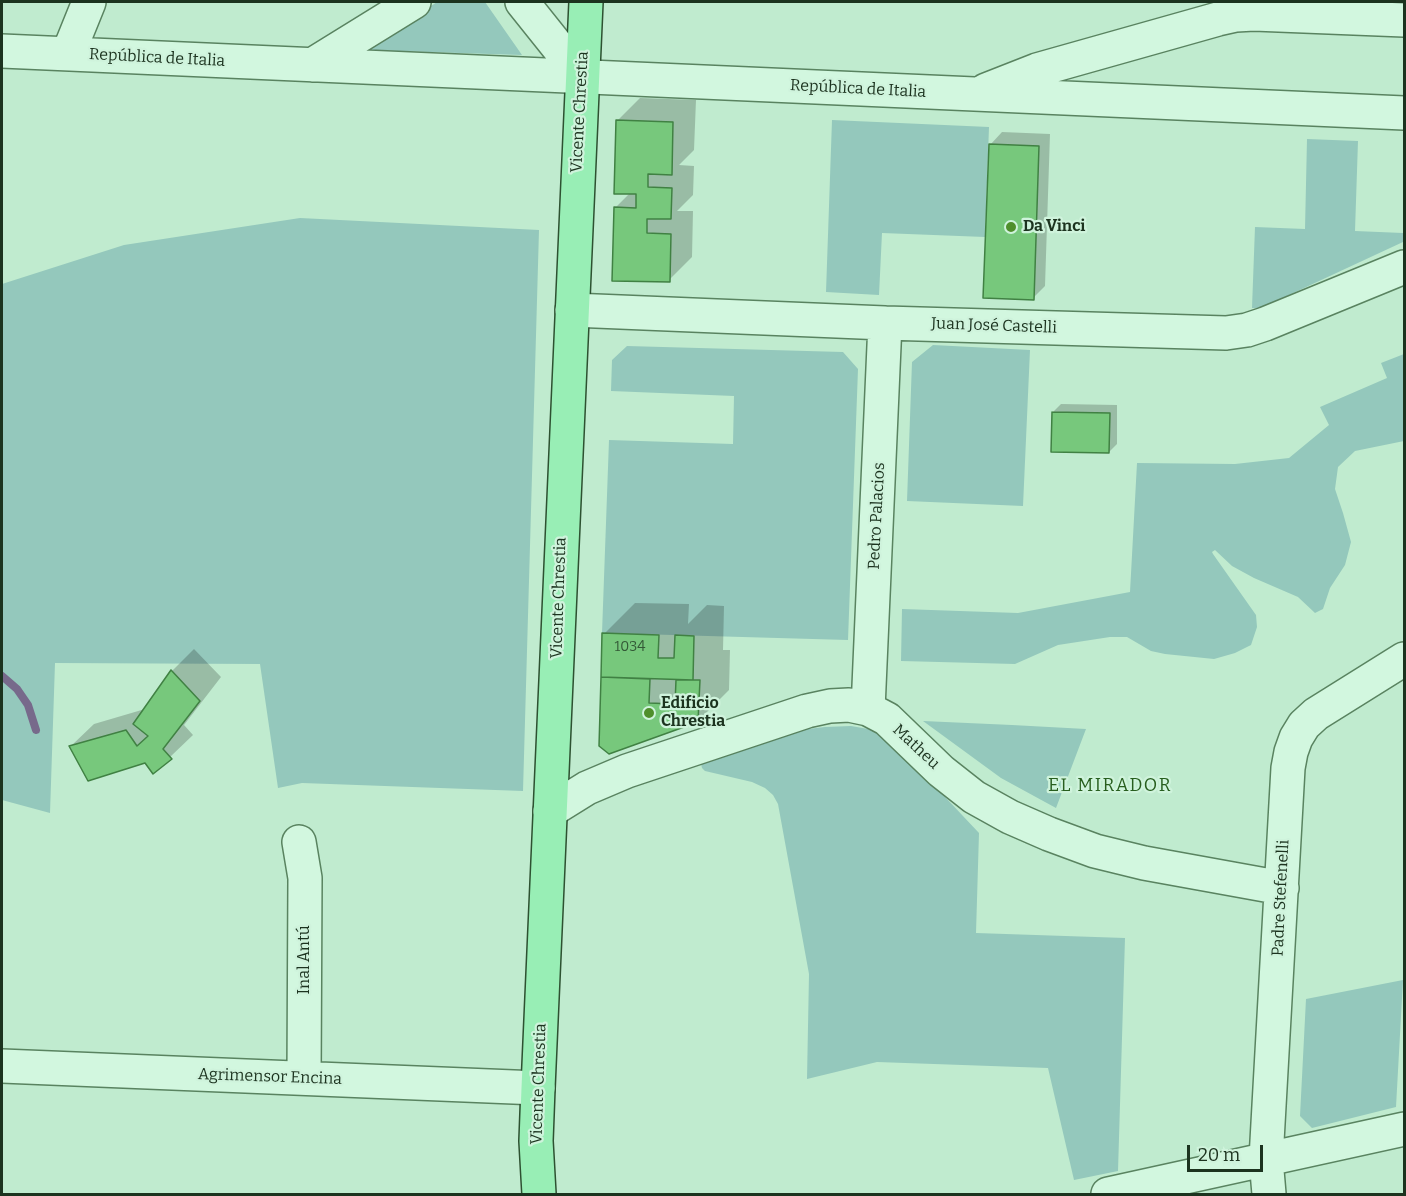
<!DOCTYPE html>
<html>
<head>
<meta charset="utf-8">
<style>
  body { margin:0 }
  #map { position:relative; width:1406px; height:1196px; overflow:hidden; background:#c0ebcf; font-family:Bitter,serif }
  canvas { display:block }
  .frame { position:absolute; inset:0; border:3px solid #1c331f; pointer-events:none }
  .scale { position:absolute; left:1187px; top:1145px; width:76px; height:27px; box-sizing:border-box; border:3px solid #1c331f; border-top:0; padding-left:8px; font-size:18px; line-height:21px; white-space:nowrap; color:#1c331f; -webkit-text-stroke:4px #cff3dc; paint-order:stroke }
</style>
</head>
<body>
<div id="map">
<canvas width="1406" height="1196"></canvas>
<div class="frame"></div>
<div class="scale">20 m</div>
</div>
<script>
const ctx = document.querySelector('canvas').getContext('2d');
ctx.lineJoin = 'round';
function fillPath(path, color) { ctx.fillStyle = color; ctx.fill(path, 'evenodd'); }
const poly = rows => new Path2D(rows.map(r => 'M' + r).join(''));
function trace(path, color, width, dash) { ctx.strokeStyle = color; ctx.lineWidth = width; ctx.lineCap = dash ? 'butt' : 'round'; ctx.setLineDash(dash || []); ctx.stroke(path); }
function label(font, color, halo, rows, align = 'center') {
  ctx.font = font + ' Bitter,serif'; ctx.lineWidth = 4.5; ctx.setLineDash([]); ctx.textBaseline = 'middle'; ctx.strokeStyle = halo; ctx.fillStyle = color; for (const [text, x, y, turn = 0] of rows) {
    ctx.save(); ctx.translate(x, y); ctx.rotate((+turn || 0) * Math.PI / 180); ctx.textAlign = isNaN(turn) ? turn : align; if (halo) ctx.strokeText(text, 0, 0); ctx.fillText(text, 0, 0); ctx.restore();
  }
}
const green = poly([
  [437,2,485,2,522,55,366,50],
  [832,120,989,127,985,237,882,233,879,295,826,292],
  [1307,139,1358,141,1355,231,1403,233,1403,242,1261,308,1252,308,1255,227,1305,229],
  [300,218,539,230,523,791,302,783,278,788,260,664,55,663,50,813,2,800,2,284,124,245],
  [933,345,1030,350,1023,506,907,501,912,362],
  [627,346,843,352,858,369,848,640,602,633,609,440,733,444,734,396,611,391,612,360],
  [1404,354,1404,441,1355,451,1338,467,1335,489,1343,513,1351,542,1345,565,1330,588,1323,609,1315,613,1298,597,1254,578,1232,566,1215,550,1212,552,1213,554,1256,615,1257,627,1251,645,1235,653,1214,659,1165,654,1151,651,1127,637,1110,637,1058,645,1015,664,901,661,902,609,1018,613,1130,592,1137,463,1235,464,1289,458,1329,425,1320,407,1387,378,1381,363],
  [923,721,1012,725,1086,729,1056,808,1001,778],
  [851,726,874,730,897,746,979,833,976,933,1125,938,1118,1171,1074,1180,1048,1068,877,1062,807,1079,809,974,778,804,773,795,765,788,752,782,705,771,702,768,701,764,702,761,799,730,825,727],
  [1403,980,1396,1107,1312,1128,1300,1116,1306,999]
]);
const shadow = poly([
  [640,98,696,100,694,150,679,165,694,166,693,195,677,211,693,211,692,257,669,280,615,208,630,193,617,121],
  [1002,132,1050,134,1045,286,1033,298,990,145],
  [1061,404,1117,405,1117,444,1109,452,1053,412],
  [635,603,689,604,688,624,707,605,724,606,723,650,730,650,729,690,698,721,601,745,604,634],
  [194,649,221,677,184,725,193,735,170,757,145,761,71,746,94,724,145,709,172,671]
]);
const stream = poly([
  [2,676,17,689,28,705,36,730]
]);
const building = poly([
  [616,120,673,122,672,175,648,174,648,187,672,188,671,219,647,219,647,233,671,234,670,282,612,281,614,207,636,208,636,194,614,194,616,120],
  [989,144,1039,146,1034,300,983,298,989,144],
  [1052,412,1110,413,1109,453,1051,452,1052,412],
  [602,633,659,635,658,658,674,658,675,635,694,636,693,680,601,677,602,633],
  [171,670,200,701,163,749,172,759,153,774,145,763,88,781,69,746,126,730,137,746,148,736,133,724,171,670],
  [601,677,650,679,649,703,675,704,676,680,700,680,698,722,609,754,599,746,601,677]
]);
const minor = poly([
  [522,2,582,77],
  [2,51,1404,113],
  [68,54,89,2],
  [312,65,414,2],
  [986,90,1037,70,1218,19,1236,15,1254,14,1404,20],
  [572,310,885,323,1226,333,1247,330,1265,324,1404,267],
  [868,709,885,323],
  [550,811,587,788,627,771,807,711,830,706,849,705,868,709,887,719,941,771,974,797,1010,817,1049,834,1095,851,1144,863,1282,888],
  [299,842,305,878,304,1078],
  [2,1066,538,1088],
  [1108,1194,1404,1129],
  [1269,1194,1266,1159,1288,768,1291,752,1296,738,1304,725,1316,714,1404,659]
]);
const major = poly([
  [539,1194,536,1141,538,1088,586,2]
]);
const markers = [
  [1011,227,6,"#4f8f2c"],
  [649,713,6,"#4f8f2c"]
];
const numberNames = [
  ["1034",630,647]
];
const streetNames = [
  ["República de Italia",157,58,3],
  ["República de Italia",858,89,3],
  ["Vicente Chrestia",580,112,-87],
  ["Juan José Castelli",994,326,2],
  ["Pedro Palacios",877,516,-87],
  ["Vicente Chrestia",559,598,-88],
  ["Matheu",916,747,43],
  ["Padre Stefenelli",1281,898,-87],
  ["Inal Antú",305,960,-90],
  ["Agrimensor Encina",270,1077,2],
  ["Vicente Chrestia",539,1084,-88]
];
const poiNames = [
  ["Da Vinci",1023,227],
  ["Edificio",661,704],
  ["Chrestia",661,722]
];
const neighbourhoodNames = [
  ["EL MIRADOR",1110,786]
];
fillPath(green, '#94c8bc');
fillPath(shadow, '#0003');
trace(stream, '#776a8b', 8);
fillPath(building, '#77c87c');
trace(building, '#408143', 1.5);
trace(minor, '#598360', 36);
trace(major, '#2d5131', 36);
trace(minor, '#d2f7df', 33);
trace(major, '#98eeb5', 33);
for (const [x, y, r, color] of markers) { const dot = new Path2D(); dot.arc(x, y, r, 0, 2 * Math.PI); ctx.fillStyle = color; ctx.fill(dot); trace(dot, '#cff3dc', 2); }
label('14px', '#335836', null, numberNames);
label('16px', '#1c331f', '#cff3dc', streetNames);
label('bold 16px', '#1c331f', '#cff3dc', poiNames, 'left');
ctx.letterSpacing = '1.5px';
label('18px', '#275e1e', '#cff3dc', neighbourhoodNames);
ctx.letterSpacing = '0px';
</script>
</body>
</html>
